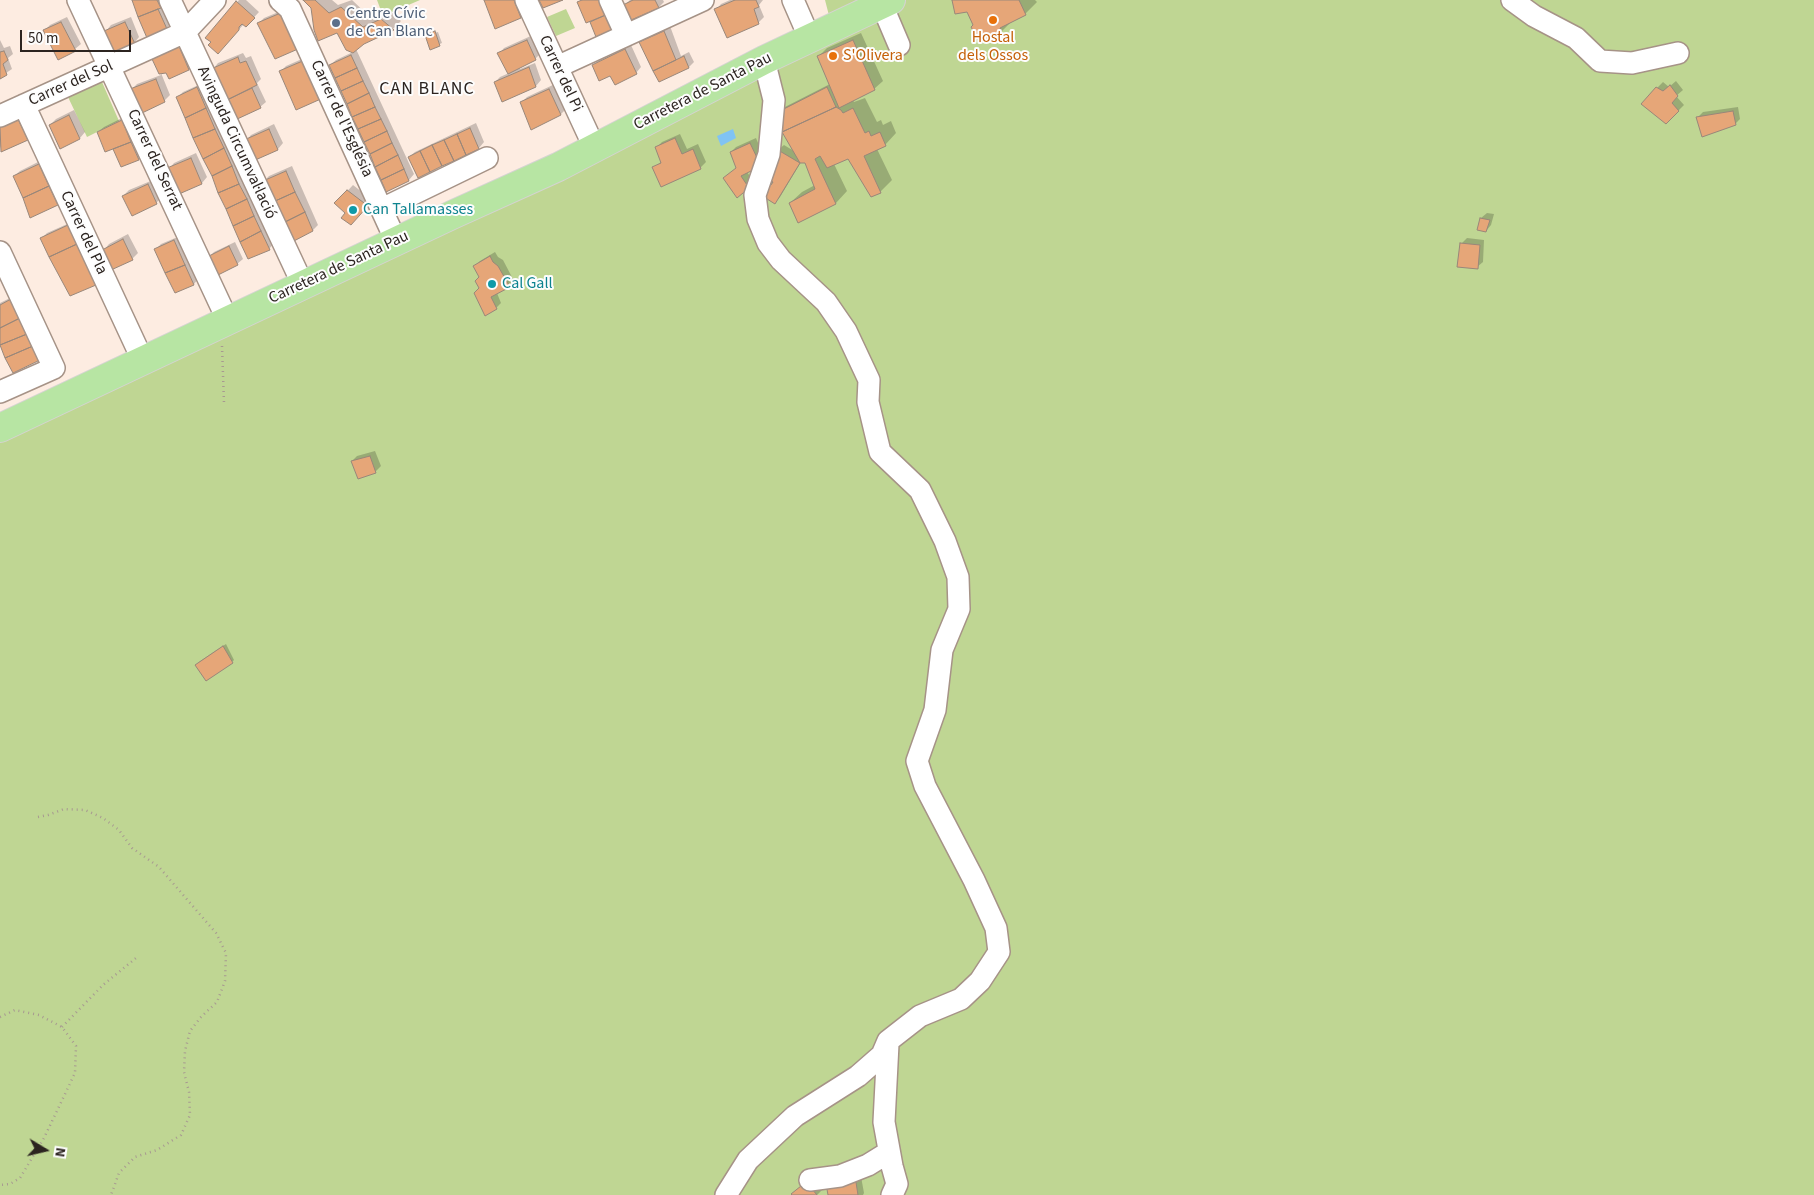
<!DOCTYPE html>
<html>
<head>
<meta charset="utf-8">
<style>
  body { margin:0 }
  #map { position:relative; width:1814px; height:1195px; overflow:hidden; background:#fdece1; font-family:"Source Sans 3",sans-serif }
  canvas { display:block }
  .north { position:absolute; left:20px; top:1125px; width:50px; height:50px; -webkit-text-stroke:4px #fdfdfd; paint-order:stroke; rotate:99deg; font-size:14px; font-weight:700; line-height:20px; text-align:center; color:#2c2420 }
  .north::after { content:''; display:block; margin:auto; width:18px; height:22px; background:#2c2420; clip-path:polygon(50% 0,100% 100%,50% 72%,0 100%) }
  .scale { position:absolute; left:20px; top:30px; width:111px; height:22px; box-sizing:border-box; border:2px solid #2c2420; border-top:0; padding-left:6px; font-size:15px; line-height:18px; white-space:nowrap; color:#2c2420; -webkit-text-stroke:4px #fdfdfd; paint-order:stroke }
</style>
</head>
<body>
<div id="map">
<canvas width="1814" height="1195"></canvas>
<div class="north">N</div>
<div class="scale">50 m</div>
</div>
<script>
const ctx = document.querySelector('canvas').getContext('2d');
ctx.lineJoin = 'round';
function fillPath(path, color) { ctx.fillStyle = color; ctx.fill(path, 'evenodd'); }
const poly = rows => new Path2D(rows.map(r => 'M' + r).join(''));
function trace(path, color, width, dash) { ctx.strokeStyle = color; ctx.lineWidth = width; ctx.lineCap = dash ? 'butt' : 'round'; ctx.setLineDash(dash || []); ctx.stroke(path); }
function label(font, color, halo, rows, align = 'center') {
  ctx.font = font + ' "Source Sans 3",sans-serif'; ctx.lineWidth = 4; ctx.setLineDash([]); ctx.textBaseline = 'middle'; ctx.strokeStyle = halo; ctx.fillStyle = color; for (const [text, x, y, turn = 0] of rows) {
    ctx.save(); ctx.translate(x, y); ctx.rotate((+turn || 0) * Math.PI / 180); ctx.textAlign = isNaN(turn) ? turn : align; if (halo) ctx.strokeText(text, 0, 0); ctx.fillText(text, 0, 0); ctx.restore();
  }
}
const green = poly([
  [377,0,420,0,383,16],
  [825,0,1814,0,1814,1195,0,1195,0,428,834,35],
  [566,9,575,28,556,36,547,17],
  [102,82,119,121,87,137,68,97]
]);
const water = poly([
  [733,129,736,138,721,146,717,136]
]);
const shadow = poly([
  [133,0,165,0,172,23,166,28],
  [239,0,246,0,259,12,246,26,244,24,223,47,207,38],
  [305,0,332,0,338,5,352,0,372,19,390,11,401,21,393,29,363,43,356,49,414,174,409,180,387,190,330,65,336,60,353,52,338,31],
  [485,0,521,0,526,11,521,17,496,28],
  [630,0,663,0,664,2,659,7,625,5],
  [730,0,763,0,759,5,764,17,758,23,716,10,721,4],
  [954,0,1035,0,1037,2,1025,14,1013,20,1001,32,975,25,967,11],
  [288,8,303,43,259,23,264,18],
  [67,17,81,44,75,49,45,30,50,25],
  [131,17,139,37,134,43,106,31,111,25],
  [670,26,681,56,689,52,694,62,689,67,641,42,646,37],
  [438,32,442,43,430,48,426,35],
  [861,33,883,81,874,89,853,100,854,102,865,98,877,122,881,120,883,125,891,121,896,133,885,145,877,149,892,180,880,192,848,157,834,164,847,191,836,203,799,221,790,203,802,192,815,185,806,162,801,162,780,197,774,203,758,192,778,150,784,145,794,151,779,110,830,84,819,56,827,48],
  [533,35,540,54,535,59,519,67,520,69,535,63,541,80,536,86,503,100,495,82,500,77,509,73,499,54,504,48],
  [0,40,4,48,10,46,13,54,8,58,12,69,0,77],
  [185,42,194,63,189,69,169,77,166,71,161,73,170,95,164,101,131,90,137,84,161,75,154,59,159,54],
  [631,45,641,67,636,73,610,74,593,65,599,60],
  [243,53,246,58,251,56,261,79,257,83,266,102,260,107,235,118,213,69,218,63],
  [311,55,328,92,280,72,286,66],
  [1676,81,1683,90,1676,96,1684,105,1666,123,1657,88,1663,82,1669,87],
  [203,83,274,243,269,249,177,98,183,92],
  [555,84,566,109,561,114,521,103,527,97],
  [1738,107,1740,119,1735,124,1697,118,1703,112],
  [74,110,85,132,80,138,61,148,50,125,56,119],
  [24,114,33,134,28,139,2,151,0,146,0,125],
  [128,115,144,153,139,159,122,165,114,147,98,132,104,127],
  [476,123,484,142,479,148,418,176,409,157,415,152],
  [274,124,283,143,278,149,254,160,246,141,251,135],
  [680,134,687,149,698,144,706,162,700,168,654,168,662,161,656,148,662,142],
  [756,138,765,160,747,172,754,182,748,187,725,178,737,168,731,152,736,147],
  [196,153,207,177,202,183,180,193,169,169,174,163],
  [44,159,63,199,57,204,14,176,20,171],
  [292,166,318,225,313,230,264,181,269,176],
  [153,180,162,197,156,203,132,214,123,196,129,190],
  [353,185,372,200,356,218,336,203],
  [1487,213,1494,214,1491,225,1486,231,1481,218],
  [74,221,95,284,42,238,47,233],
  [128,234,138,253,132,259,104,250,109,244],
  [180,236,199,278,194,284,176,291,156,249,161,244],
  [1467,238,1484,240,1483,262,1477,267,1461,244],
  [235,242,243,259,237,264,209,257,214,252],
  [495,252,498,257,503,260,514,281,509,286,497,293,501,303,496,308,480,289,480,277,475,266,480,261],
  [16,295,0,343,0,303],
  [375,451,381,466,375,472,352,461,357,456],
  [226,644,234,660,232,662,199,662],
  [860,1171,864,1193,863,1195,829,1195],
  [812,1178,822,1190,817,1195,793,1195]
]);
const building = poly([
  [132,0,157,0,161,8,138,17,132,0],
  [303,0,315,0,329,13,341,7,363,27,381,19,394,30,364,44,353,53,346,50,337,33,318,41,314,30,311,8,303,0],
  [484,0,514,0,521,18,495,29,484,0],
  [539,0,563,0,543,8,539,0],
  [582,0,602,0,608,14,586,23,577,2,582,0],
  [633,0,655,0,659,8,631,20,623,5,633,0],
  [735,0,756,0,759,7,754,9,759,24,727,38,714,9,735,0],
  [952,0,1019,0,1026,15,1000,28,1002,33,980,43,971,27,973,25,967,12,955,14,952,0],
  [236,1,255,18,246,27,242,24,239,27,239,30,218,54,208,45,211,42,205,38,236,1],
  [158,9,167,29,147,38,138,17,158,9],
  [283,12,298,49,275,59,257,23,283,12],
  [608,14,616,33,598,42,590,22,608,14],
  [61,22,76,51,58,60,43,30,61,22],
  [125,22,135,44,113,53,104,31,125,22],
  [435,31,440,46,430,50,425,35,435,31],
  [664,31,676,60,653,71,639,42,664,31],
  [527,40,536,60,508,74,497,53,527,40],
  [853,40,875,90,839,108,817,56,853,40],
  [179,46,189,70,169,79,166,73,159,74,152,59,179,46],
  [625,49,637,74,615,85,610,76,599,81,592,65,625,49],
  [4,51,8,60,3,64,7,75,0,79,0,52,4,51],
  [351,55,357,68,335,78,329,65,351,55],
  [684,56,689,68,659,82,653,71,684,56],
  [238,57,240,63,246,61,257,85,227,100,211,69,238,57],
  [305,60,323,98,296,110,279,71,305,60],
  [529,67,536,87,502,102,494,82,529,67],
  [357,68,363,81,341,91,335,78,357,68],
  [156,79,165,102,142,113,130,89,156,79],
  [363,81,369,93,347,104,341,91,363,81],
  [1670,85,1678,96,1672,103,1679,111,1666,124,1641,104,1656,87,1663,91,1670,85],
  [197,87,206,108,185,118,176,97,197,87],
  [827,87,836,107,782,132,772,115,827,87],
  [252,88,261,108,235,120,227,100,252,88],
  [549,89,561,115,531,130,520,102,549,89],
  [369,93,375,107,352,117,347,104,369,93],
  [375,107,381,119,358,129,352,117,375,107],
  [836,107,841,110,843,113,853,108,865,133,869,131,871,136,880,132,886,146,864,156,881,193,871,197,848,159,827,168,820,156,815,159,836,204,798,223,789,203,815,189,805,163,800,163,782,132,836,107],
  [206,108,215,129,193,138,185,118,206,108],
  [1733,111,1736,125,1702,137,1696,117,1733,111],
  [69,115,80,139,60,149,49,125,69,115],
  [18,119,28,140,1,152,0,127,18,119],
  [381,119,387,131,364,142,358,129,381,119],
  [122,120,131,142,105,152,97,132,122,120],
  [470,128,479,149,466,155,457,134,470,128],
  [215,129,224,148,203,159,193,138,215,129],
  [269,129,278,150,253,161,244,140,269,129],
  [387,131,392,143,370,154,364,142,387,131],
  [457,134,466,155,454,161,444,140,457,134],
  [675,138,682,154,693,149,701,169,661,187,652,167,661,163,655,147,675,138],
  [444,140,454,161,442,166,432,145,444,140],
  [131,142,139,160,121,167,113,149,131,142],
  [392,143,398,155,375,167,370,154,392,143],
  [750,143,761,166,741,176,749,188,737,198,723,178,736,168,730,152,750,143],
  [432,145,442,166,430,172,420,151,432,145],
  [224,148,232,166,212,176,203,159,224,148],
  [778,150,800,163,775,204,756,192,763,180,771,185,773,182,764,176,778,150],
  [420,151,430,172,418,178,408,157,420,151],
  [398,155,404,169,381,180,375,167,398,155],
  [191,158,202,184,179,194,167,168,191,158],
  [39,164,49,186,23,198,13,176,39,164],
  [232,166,239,184,218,193,212,176,232,166],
  [404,169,409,181,386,192,381,180,404,169],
  [286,171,295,192,273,202,263,181,286,171],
  [148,184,157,204,132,216,122,196,148,184],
  [239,184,247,199,226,209,218,193,239,184],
  [49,186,58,205,30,218,23,198,49,186],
  [347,190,368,206,351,225,341,218,345,213,334,203,347,190],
  [295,192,305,212,283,223,273,202,295,192],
  [247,199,254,216,233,226,226,209,247,199],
  [305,212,313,231,292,242,283,223,305,212],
  [254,216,261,231,240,242,233,226,254,216],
  [1480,218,1490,220,1486,232,1477,230,1480,218],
  [68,225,77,244,49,257,40,238,68,225],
  [261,231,270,250,248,259,240,242,261,231],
  [123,239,133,260,111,270,102,250,123,239],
  [174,240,185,265,165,273,154,249,174,240],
  [1460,243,1480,245,1478,269,1457,267,1460,243],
  [77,244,96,285,70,296,49,257,77,244],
  [229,246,238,265,216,276,207,257,229,246],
  [490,256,493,262,498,266,510,287,491,297,497,309,485,316,474,293,479,288,475,281,479,277,473,266,490,256],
  [185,265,194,285,175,293,165,273,185,265],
  [11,299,20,318,0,328,0,305,11,299],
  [20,318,27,334,0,345,0,328,20,318],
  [27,334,33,346,5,358,0,345,27,334],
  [33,346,40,360,13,373,5,358,33,346],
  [370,456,376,473,358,479,351,461,370,456],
  [223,646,233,663,206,681,195,665,223,646],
  [855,1176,858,1195,828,1195,825,1178,855,1176],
  [806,1182,817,1195,792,1195,791,1194,806,1182]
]);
const path = poly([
  [222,346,224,403],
  [38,817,48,815,64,809,85,810,103,818,119,830,132,848,159,867,216,933,226,953,225,981,217,1002,201,1017,190,1031,185,1051,184,1072,189,1092,190,1115,181,1135,157,1150,135,1157,119,1173,111,1195],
  [0,1017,15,1010,39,1015,62,1027,76,1046,75,1073,44,1138,20,1178,10,1184,0,1185],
  [62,1027,103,985,136,958]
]);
const minor = poly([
  [78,0,228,321],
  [170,0,303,285],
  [280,0,290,9,396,241],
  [526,0,595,149],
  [610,0,626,35],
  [793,0,810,39],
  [1512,0,1534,16,1576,38,1600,61,1632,63,1678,53],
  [882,5,899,45],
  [557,67,703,0],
  [24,105,143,361],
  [0,116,185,32,215,0],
  [382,209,487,158],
  [0,252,54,368,0,392],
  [888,1044,884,1122,892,1166,897,1184,892,1195],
  [810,1180,840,1176,868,1165,889,1152],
  [726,1195,748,1160,795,1116,858,1076,882,1055,888,1041,920,1016,961,999,980,981,999,952,996,928,974,880,925,786,917,761,935,710,942,650,959,609,958,577,945,541,920,490,880,452,868,402,869,380,846,331,826,302,781,260,768,243,758,219,755,195,769,154,774,100,764,60]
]);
const major = poly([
  [0,428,454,214,558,167,764,60,891,0]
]);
const markers = [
  [993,20,5,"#e8710a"],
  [336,23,5,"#5c6f8a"],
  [833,56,5,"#e8710a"],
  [353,210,5,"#0f9aa8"],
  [492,284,5,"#0f9aa8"]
];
const serviceNames = [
  ["Centre Cívic",346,14],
  ["de Can Blanc",346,32]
];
const foodNames = [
  ["Hostal",993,38],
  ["dels Ossos",993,56],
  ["S'Olivera",843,56,"left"]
];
const streetNames = [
  ["Carrer del Pi",560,74,65],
  ["Carrer del Sol",71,84,-24],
  ["Carretera de Santa Pau",703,92,-27],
  ["Carrer de l'Església",341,119,65],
  ["Avinguda Circumval·lació",236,143,65],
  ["Carrer del Serrat",154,160,65],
  ["Carrer del Pla",83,233,65],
  ["Carretera de Santa Pau",339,268,-25]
];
const cultureNames = [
  ["Can Tallamasses",363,210],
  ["Cal Gall",502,284]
];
const neighbourhoodNames = [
  ["CAN BLANC",427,90]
];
fillPath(green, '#bfd693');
fillPath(water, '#80c3f4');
fillPath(shadow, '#0003');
fillPath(building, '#e6a678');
trace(building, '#99877a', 1);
trace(minor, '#a69387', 24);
trace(major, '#d5d3d2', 30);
trace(path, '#a79991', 2.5, [1, 4]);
trace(minor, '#fff', 21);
trace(major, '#b7e5a3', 28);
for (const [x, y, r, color] of markers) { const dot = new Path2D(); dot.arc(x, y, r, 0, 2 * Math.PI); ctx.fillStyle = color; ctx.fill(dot); trace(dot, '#fdfdfd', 2); }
label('16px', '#4e5e75', '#fdfdfd', serviceNames, 'left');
label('16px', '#c56008', '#fdfdfd', foodNames);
label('16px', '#2c2420', '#fdfdfd', streetNames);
label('16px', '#0d838f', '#fdfdfd', cultureNames, 'left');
ctx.letterSpacing = '1px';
label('18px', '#2c2420', '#fdfdfd', neighbourhoodNames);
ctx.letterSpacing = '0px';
</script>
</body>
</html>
